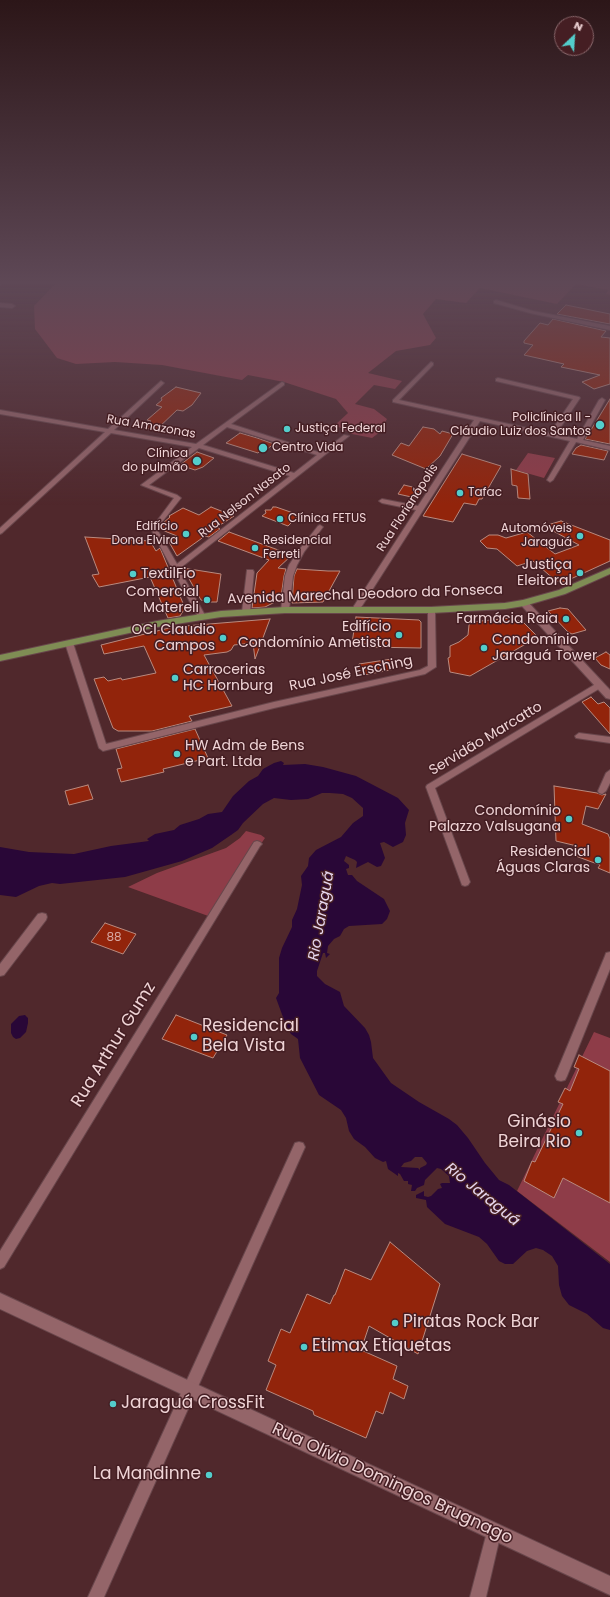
<!DOCTYPE html>
<html>
<head>
<meta charset="utf-8">
<style>
  body { margin:0 }
  #map { position:relative; width:610px; height:1597px; overflow:hidden; background:#50282c; font-family:Poppins,sans-serif }
  canvas { display:block }
  .north { position:absolute; left:554px; top:16px; width:40px; height:40px; box-sizing:border-box; background:#451e23; border:1px solid #89676b; border-radius:50%; rotate:25deg; font-size:11px; font-weight:700; line-height:16px; text-align:center; color:#efd4d6 }
  .north::after { content:''; display:block; margin:auto; width:14px; height:18px; background:#53cdcb; clip-path:polygon(50% 0,100% 100%,50% 72%,0 100%) }
</style>
</head>
<body>
<div id="map">
<canvas width="610" height="1597"></canvas>
<div class="north">N</div>
</div>
<script>
const ctx = document.querySelector('canvas').getContext('2d');
ctx.lineJoin = 'round';
function fillPath(path, color) { ctx.fillStyle = color; ctx.fill(path, 'evenodd'); }
const poly = rows => new Path2D(rows.map(r => 'M' + r).join(''));
function trace(path, color, width, dash) { ctx.strokeStyle = color; ctx.lineWidth = width; ctx.lineCap = dash ? 'butt' : 'round'; ctx.setLineDash(dash || []); ctx.stroke(path); }
function label(font, color, halo, rows, align = 'center') {
  ctx.font = font + ' Poppins,sans-serif'; ctx.lineWidth = 3; ctx.setLineDash([]); ctx.textBaseline = 'middle'; ctx.strokeStyle = halo; ctx.fillStyle = color; for (const [text, x, y, turn = 0] of rows) {
    ctx.save(); ctx.translate(x, y); ctx.rotate((+turn || 0) * Math.PI / 180); ctx.textAlign = isNaN(turn) ? turn : align; if (halo) ctx.strokeText(text, 0, 0); ctx.fillText(text, 0, 0); ctx.restore();
  }
}
const green = poly([
  [58,281,610,281,610,295,606,294,608,290,576,284,557,304,480,288,466,303,436,299,423,314,436,338,430,345,396,351,368,373,402,381,395,389,374,385,355,404,374,409,387,419,380,432,372,438,352,434,335,425,348,413,336,399,284,382,248,375,242,380,162,365,115,362,76,364,57,358,35,329,34,306],
  [528,453,555,458,544,478,516,470],
  [246,831,261,835,265,838,211,917,128,887,157,873,226,848,240,838],
  [594,1032,610,1038,610,1262,517,1191]
]);
const water = poly([
  [281,761,284,763,283,765,305,764,323,767,356,776,398,798,409,810,405,823,406,835,403,842,393,847,384,842,380,843,385,858,381,866,377,867,368,862,356,868,357,862,355,860,346,856,344,861,349,865,349,868,346,869,348,875,352,875,357,881,384,899,390,911,387,919,382,924,349,926,344,929,340,936,334,939,328,946,327,953,330,954,326,958,325,953,323,953,317,971,317,976,325,984,340,992,344,1006,365,1028,369,1035,371,1042,373,1058,391,1083,419,1102,449,1119,457,1125,468,1138,485,1163,499,1180,509,1185,610,1264,610,1330,603,1328,587,1314,569,1305,562,1296,559,1285,558,1266,552,1256,543,1250,536,1248,527,1251,513,1264,505,1264,499,1261,487,1244,479,1237,445,1224,427,1207,426,1200,416,1198,416,1195,424,1191,424,1196,428,1197,431,1196,438,1189,442,1188,440,1184,442,1183,450,1183,449,1176,441,1169,437,1168,425,1180,424,1185,417,1188,415,1191,411,1191,412,1185,408,1184,408,1181,404,1181,400,1174,398,1173,398,1176,388,1169,386,1161,383,1162,375,1158,365,1147,354,1139,349,1131,346,1118,341,1110,319,1095,300,1058,298,1039,291,1034,287,1028,276,998,279,993,279,958,282,948,292,927,292,920,297,909,302,885,301,876,308,866,309,858,316,850,341,837,353,823,363,816,363,808,352,798,343,794,330,793,322,793,308,799,291,800,274,798,263,804,243,823,238,830,231,835,212,848,182,861,125,877,60,884,52,883,39,886,16,897,0,895,0,847,29,852,74,854,111,846,149,841,147,839,155,834,174,830,180,825,199,819,208,814,222,812,233,796,249,781,258,776,263,769,274,763],
  [415,1157,422,1157,427,1163,426,1165,420,1168,420,1170,418,1168,401,1167,404,1163,411,1161],
  [25,1015,28,1018,28,1023,26,1032,20,1038,16,1039,13,1037,11,1033,11,1024,19,1016]
]);
const building = poly([
  [566,305,610,314,610,324,557,314,566,305],
  [553,319,606,331,601,337,610,338,610,384,594,389,582,382,600,375,561,367,564,364,524,355,533,345,524,343,524,341,540,323,548,325,553,319],
  [176,387,201,393,192,405,183,411,177,410,156,430,144,428,151,421,147,420,162,407,156,405,162,400,161,398,176,387],
  [610,399,610,444,585,439,589,433,610,399],
  [423,427,434,429,440,434,442,431,453,434,440,456,426,469,392,455,401,443,409,446,423,427],
  [240,433,257,438,274,444,263,452,260,451,258,453,226,443,240,433],
  [581,445,608,451,604,460,572,454,576,448,581,445],
  [197,452,214,458,203,467,195,470,180,465,197,452],
  [462,454,501,466,482,499,479,499,476,505,464,503,453,522,423,516,462,454],
  [511,469,528,474,530,499,518,498,517,486,512,485,511,469],
  [404,485,421,489,416,498,398,494,404,485],
  [211,507,234,516,217,527,220,529,209,537,205,536,177,556,169,542,177,536,162,530,163,523,170,517,169,516,183,508,199,515,211,507],
  [273,507,276,507,299,515,288,526,262,516,266,513,265,510,271,510,273,507],
  [561,521,610,540,610,561,564,582,556,581,533,561,517,566,497,549,487,548,480,541,489,535,498,535,506,538,527,532,555,554,579,545,544,526,561,521],
  [229,532,292,555,278,568,286,569,284,576,281,597,277,594,275,602,265,607,252,608,257,573,269,560,218,541,229,532],
  [85,537,150,541,156,551,160,548,185,608,180,616,168,618,150,577,99,587,92,575,99,574,85,537],
  [183,568,221,574,217,602,208,602,201,600,183,568],
  [297,569,328,571,340,571,323,602,292,603,294,576,297,569],
  [560,608,568,609,586,630,572,634,568,632,548,611,560,608],
  [356,617,419,620,421,622,421,648,368,647,370,644,352,643,356,617],
  [511,618,523,622,538,637,470,676,450,672,448,658,450,657,450,646,459,642,468,635,469,625,471,622,511,618],
  [270,619,255,659,253,643,234,645,231,650,227,652,204,655,232,706,189,716,192,721,152,731,118,731,113,728,94,679,104,677,108,681,121,678,122,680,156,673,144,646,104,654,101,645,173,627,270,619],
  [606,652,610,655,610,669,601,665,595,658,606,652],
  [392,659,395,669,364,675,359,673,356,670,359,664,392,659],
  [591,697,598,704,604,702,610,708,610,734,582,702,591,697],
  [195,729,208,758,163,769,164,772,121,782,117,769,122,768,116,749,195,729],
  [88,785,93,799,69,805,65,791,88,785],
  [554,786,597,793,602,795,606,794,598,809,586,806,582,824,608,834,610,839,610,873,598,868,600,865,573,855,577,846,556,841,554,786],
  [105,923,136,934,123,954,91,942,105,923],
  [176,1015,227,1035,213,1058,162,1039,176,1015],
  [579,1055,610,1071,610,1203,563,1178,554,1198,524,1181,532,1161,535,1162,563,1104,558,1102,565,1088,570,1091,579,1069,574,1067,579,1055],
  [390,1242,440,1284,418,1354,369,1326,361,1350,397,1366,393,1379,408,1386,404,1399,390,1392,383,1414,376,1411,366,1438,314,1415,313,1411,266,1390,276,1365,268,1361,281,1329,290,1333,307,1294,330,1304,334,1295,335,1295,345,1269,371,1280,390,1242]
]);
const minor = poly([
  [0,281,5,281,0,285,0,281],
  [496,300,533,311,610,326,610,330,530,313,494,303,494,301,496,300],
  [0,303,12,304,15,306,12,308,0,307,0,303],
  [431,362,433,363,433,365,399,400,550,433,573,399,496,381,496,379,498,378,579,397,580,398,556,434,577,439,599,400,602,398,605,400,583,440,610,446,610,450,576,442,553,480,550,482,547,480,570,441,480,421,360,609,356,611,353,611,352,609,416,510,382,503,379,501,382,499,418,506,474,420,393,402,393,400,431,362],
  [161,381,164,383,163,384,114,430,196,444,282,382,284,383,284,385,231,424,321,453,344,435,349,436,179,569,206,617,202,619,198,617,152,531,157,521,174,498,141,485,192,447,111,433,2,533,0,534,0,528,105,432,0,414,0,410,108,429,161,381],
  [227,427,317,455,294,473,203,445,227,427],
  [199,448,290,476,177,564,158,531,162,522,181,498,177,495,149,485,199,448],
  [320,525,323,527,304,552,297,565,293,576,289,610,285,612,282,612,281,610,285,576,289,565,299,550,318,526,320,525],
  [247,570,253,570,254,572,250,612,246,614,242,612,247,570],
  [428,608,431,608,435,610,436,667,425,674,274,708,103,751,99,748,65,643,69,641,73,643,106,744,274,702,420,670,428,666,428,608],
  [599,682,603,685,602,687,435,788,470,882,468,885,465,886,462,885,426,787,427,785,599,682],
  [579,733,610,737,610,743,576,738,575,736,579,733],
  [610,770,610,783,606,791,602,794,599,793,598,791,606,773,610,770],
  [257,841,260,842,262,844,260,846,4,1267,0,1269,0,1251,254,842,257,841],
  [42,913,46,914,47,917,46,920,4,975,0,976,0,964,38,914,42,913],
  [610,952,610,969,567,1076,565,1080,561,1081,557,1080,555,1076,605,956,606,953,610,952],
  [299,1142,303,1143,305,1147,104,1597,88,1597,295,1143,299,1142],
  [494,1525,499,1527,501,1532,486,1597,470,1597,487,1532,489,1527,494,1525]
]);
const tertiary = poly([
  [524,600,527,601,610,690,610,699,606,698,521,605,519,603,521,601,524,600]
]);
const secondary = poly([
  [0,1293,610,1576,610,1595,0,1309,0,1293]
]);
const primary = poly([
  [610,568,610,574,565,594,524,606,505,609,431,613,285,613,221,617,157,627,0,661,0,655,157,621,221,611,285,607,431,607,505,603,523,600,559,590,610,568]
]);
const markers = [
  [600,425,5,"#53cdcb"],
  [287,429,4,"#53cdcb"],
  [263,448,5,"#53cdcb"],
  [197,461,5,"#53cdcb"],
  [460,493,4,"#53cdcb"],
  [280,519,4,"#53cdcb"],
  [186,534,4,"#53cdcb"],
  [580,536,4,"#53cdcb"],
  [255,548,4,"#53cdcb"],
  [580,573,4,"#53cdcb"],
  [133,574,4,"#53cdcb"],
  [207,600,4,"#53cdcb"],
  [566,619,4,"#53cdcb"],
  [399,635,4,"#53cdcb"],
  [223,638,4,"#53cdcb"],
  [484,648,4,"#53cdcb"],
  [175,678,4,"#53cdcb"],
  [177,754,4,"#53cdcb"],
  [569,819,4,"#53cdcb"],
  [598,860,4,"#53cdcb"],
  [194,1037,4,"#53cdcb"],
  [579,1133,4,"#53cdcb"],
  [395,1323,4,"#53cdcb"],
  [304,1347,4,"#53cdcb"],
  [113,1404,4,"#53cdcb"],
  [209,1475,4,"#53cdcb"]
];
const farPoinames = [
  ["Policlínica II -",591,418,"right"],
  ["Cláudio Luiz dos Santos",591,432,"right"],
  ["Justiça Federal",295,429],
  ["Centro Vida",272,448],
  ["Clínica",188,454,"right"],
  ["do pulmão",188,468,"right"],
  ["Tafac",468,493],
  ["Clínica FETUS",288,519],
  ["Edifício",178,527,"right"],
  ["Dona Elvira",178,541,"right"],
  ["Automóveis",572,529,"right"],
  ["Jaraguá",572,543,"right"],
  ["Residencial",263,541],
  ["Ferreti",263,555]
];
const farStreetnames = [
  ["Rua Amazonas",151,427,10],
  ["Rua Nelson Nasato",245,501,-38],
  ["Rua Florianópolis",408,508,-57]
];
const numberNames = [
  ["88",114,938]
];
const poiNames = [
  ["Justiça",572,565],
  ["Eleitoral",572,581],
  ["TextilFio",141,574,"left"],
  ["Comercial",199,592],
  ["Matereli",199,608],
  ["Farmácia Raia",558,619],
  ["Edifício",391,627],
  ["Condomínio Ametista",391,643],
  ["OCI Claudio",215,630],
  ["Campos",215,646],
  ["Condomínio",492,640,"left"],
  ["Jaraguá Tower",492,656,"left"],
  ["Carrocerias",183,670,"left"],
  ["HC Hornburg",183,686,"left"],
  ["HW Adm de Bens",185,746,"left"],
  ["e Part. Ltda",185,762,"left"],
  ["Condomínio",561,811],
  ["Palazzo Valsugana",561,827],
  ["Residencial",590,852],
  ["Águas Claras",590,868]
];
const streetNames = [
  ["Avenida Marechal Deodoro da Fonseca",365,595,-2],
  ["Rua José Ersching",351,674,-12],
  ["Servidão Marcatto",486,739,-31]
];
const waterNames = [
  ["Rio Jaraguá",322,916,-80],
  ["Rio Jaraguá",482,1195,39]
];
const nearPoinames = [
  ["Residencial",202,1027],
  ["Bela Vista",202,1047],
  ["Ginásio",571,1123,"right"],
  ["Beira Rio",571,1143,"right"],
  ["Piratas Rock Bar",403,1323],
  ["Etimax Etiquetas",312,1347],
  ["Jaraguá CrossFit",121,1404],
  ["La Mandinne",201,1475,"right"]
];
const nearStreetnames = [
  ["Rua Arthur Gumz",114,1045,-58],
  ["Rua Olívio Domingos Brugnago",392,1484,25]
];
fillPath(green, '#8e3c48');
fillPath(water, '#290737');
fillPath(building, '#92240b');
trace(building, '#b98a7f', 1);
trace(minor, '#68464b', 2);
trace(tertiary, '#68464b', 2);
trace(secondary, '#68464b', 2);
trace(primary, '#68464b', 2);
fillPath(minor, '#946569');
fillPath(tertiary, '#946569');
fillPath(secondary, '#946569');
fillPath(primary, '#7f8d54');
const sky = ctx.createLinearGradient(0, 0, 0, 505);
sky.addColorStop(0, '#2c1618');
sky.addColorStop(0.56, '#5e4856');
sky.addColorStop(1, '#5e485600');
ctx.fillStyle = sky;
ctx.fillRect(0, 0, 610, 505);
for (const [x, y, r, color] of markers) { const dot = new Path2D(); dot.arc(x, y, r, 0, 2 * Math.PI); ctx.fillStyle = color; ctx.fill(dot); trace(dot, '#451e23', 1.5); }
label('12px', '#efd4d6', '#451e23', farPoinames, 'left');
label('12px', '#efd4d6', '#451e23', farStreetnames);
label('12px', '#d8a8a3', null, numberNames);
label('14px', '#efd4d6', '#451e23', poiNames, 'right');
label('14px', '#efd4d6', '#451e23', streetNames);
label('italic 15px', '#e7d7ef', '#451e23', waterNames);
label('17px', '#efd4d6', '#451e23', nearPoinames, 'left');
label('17px', '#efd4d6', '#451e23', nearStreetnames);
</script>
</body>
</html>
